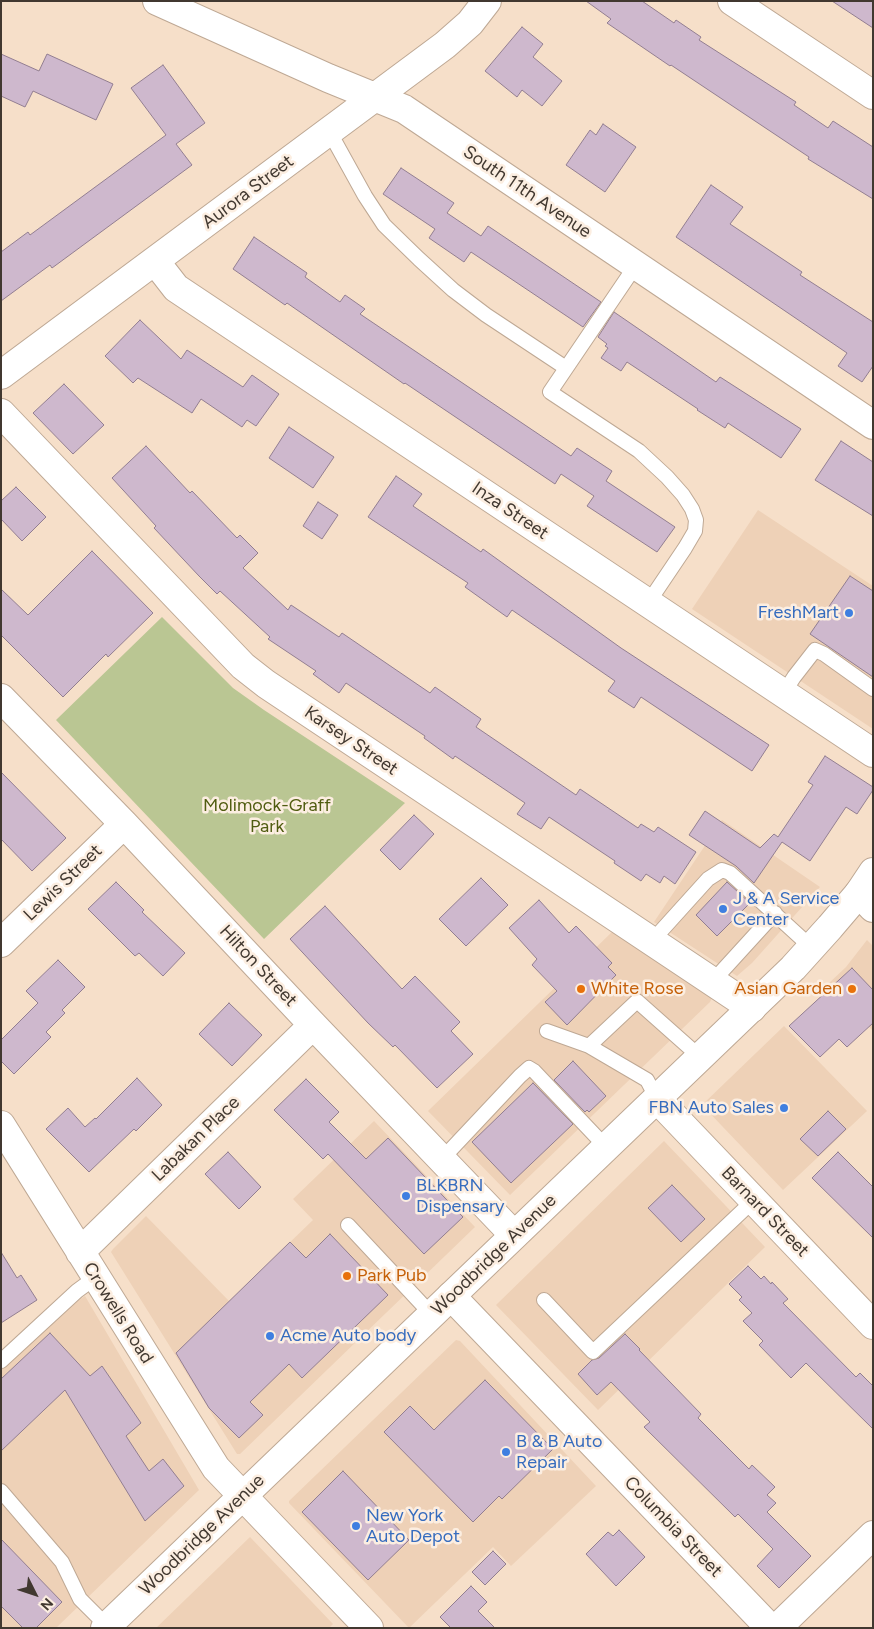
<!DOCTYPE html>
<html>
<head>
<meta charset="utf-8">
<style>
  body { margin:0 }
  #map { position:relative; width:874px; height:1629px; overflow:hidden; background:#f6dfc9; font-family:Figtree,sans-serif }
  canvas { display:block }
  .frame { position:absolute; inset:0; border:2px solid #413830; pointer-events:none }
  .north { position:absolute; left:10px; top:1569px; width:50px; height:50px; -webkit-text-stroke:4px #fceee1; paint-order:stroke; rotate:131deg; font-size:14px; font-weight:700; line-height:20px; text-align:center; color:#413830 }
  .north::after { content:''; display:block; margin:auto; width:18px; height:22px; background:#413830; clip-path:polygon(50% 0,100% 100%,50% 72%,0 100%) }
</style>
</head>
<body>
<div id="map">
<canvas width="874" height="1629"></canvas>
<div class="frame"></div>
<div class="north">N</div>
</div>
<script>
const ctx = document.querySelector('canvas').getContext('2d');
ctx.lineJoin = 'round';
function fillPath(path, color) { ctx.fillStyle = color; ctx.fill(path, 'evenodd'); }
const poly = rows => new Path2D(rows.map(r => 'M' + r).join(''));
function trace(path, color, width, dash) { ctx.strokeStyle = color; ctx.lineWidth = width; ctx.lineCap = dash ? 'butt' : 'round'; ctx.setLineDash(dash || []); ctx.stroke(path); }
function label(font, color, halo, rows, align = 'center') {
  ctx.font = font + ' Figtree,sans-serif'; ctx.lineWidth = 5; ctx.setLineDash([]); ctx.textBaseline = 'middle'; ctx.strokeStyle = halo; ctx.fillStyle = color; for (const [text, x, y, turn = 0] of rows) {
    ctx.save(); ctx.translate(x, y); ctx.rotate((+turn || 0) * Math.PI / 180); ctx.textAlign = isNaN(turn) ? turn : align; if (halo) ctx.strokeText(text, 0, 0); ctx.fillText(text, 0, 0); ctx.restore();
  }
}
const built = poly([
  [758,510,873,586,873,729,692,609],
  [722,820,820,887,752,963,737,976,654,922],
  [613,931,712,998,710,1002,510,1195,428,1111],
  [867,940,873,946,873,1031,828,984,846,967],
  [784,1026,867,1111,783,1190,702,1105],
  [374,1121,475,1227,240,1454,237,1454,111,1252,113,1249,146,1216,229,1301,313,1220,293,1199],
  [664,1141,765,1247,598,1410,496,1305],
  [85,1296,199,1490,56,1628,1,1628,1,1352],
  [456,1340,460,1341,596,1486,511,1566,493,1547,409,1628,289,1503,289,1501],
  [250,1537,333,1624,329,1628,156,1628]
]);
const green = poly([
  [162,617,233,688,264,710,405,803,264,939,56,720]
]);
const building = poly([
  [586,1,642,1,674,23,676,20,701,37,699,40,796,102,794,105,828,128,833,121,873,147,873,199,808,159,809,157,671,65,670,66,607,23,611,19,586,1],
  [832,1,873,1,873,28,832,1],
  [522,27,543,44,533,57,562,81,542,106,522,90,517,97,485,71,522,27],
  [1,54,39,71,47,54,113,84,96,120,33,91,25,107,1,96,1,54],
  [163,65,205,123,176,144,192,165,52,268,50,265,1,301,1,252,28,232,30,235,166,135,131,88,163,65],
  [603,124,636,147,605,192,566,165,590,130,596,135,603,124],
  [401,168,454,203,447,213,481,236,488,226,601,302,583,327,471,252,464,262,429,238,435,229,383,194,401,168],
  [711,185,743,207,730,224,802,272,800,275,873,322,873,366,862,382,838,366,847,353,676,237,711,185],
  [254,237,307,273,305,277,340,302,345,295,365,309,360,314,571,456,577,448,612,471,606,481,675,527,657,552,587,506,594,496,561,474,555,484,405,383,404,384,287,303,285,305,233,269,254,237],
  [614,312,716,382,720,377,801,429,781,458,728,423,725,428,697,410,698,409,627,362,621,371,601,358,608,348,605,346,607,344,598,337,614,312],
  [140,320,181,359,187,350,243,387,252,375,279,394,256,426,247,420,242,427,201,399,192,413,138,378,133,383,105,356,140,320],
  [64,384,104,425,73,454,33,413,64,384],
  [289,427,334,457,313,488,269,458,289,427],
  [841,441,873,462,873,516,815,480,841,441],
  [146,446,190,493,192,491,237,538,240,535,258,553,243,568,288,610,291,605,339,637,342,633,430,693,435,687,481,719,476,727,576,795,580,789,638,828,641,824,654,832,658,827,696,852,675,884,664,876,660,883,646,874,641,881,614,863,615,861,549,817,541,829,517,814,525,803,455,756,453,759,424,738,425,736,346,683,339,693,313,674,316,671,268,639,270,637,220,591,217,594,199,576,154,528,156,526,112,478,146,446],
  [396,476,422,494,413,506,481,552,483,549,621,648,769,745,752,771,641,697,634,708,608,691,615,681,512,610,507,617,465,587,468,583,368,517,396,476],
  [16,487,46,517,22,541,1,519,1,501,16,487],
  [318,502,338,515,322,539,303,526,318,502],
  [92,551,153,613,108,657,106,654,63,697,1,635,1,589,28,615,92,551],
  [850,576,873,591,873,677,810,634,850,576],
  [825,756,873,787,873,790,857,814,846,807,810,861,782,842,754,883,736,866,689,835,705,811,760,848,774,834,778,837,813,785,808,782,825,756],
  [1,772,66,838,32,871,1,839,1,772],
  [414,815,434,834,400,870,380,850,414,815],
  [481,878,508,905,466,946,439,919,481,878],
  [116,882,144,910,142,912,185,953,163,976,139,953,135,956,88,909,116,882],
  [727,882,750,903,717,936,696,915,727,882],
  [539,900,569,933,576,926,612,963,608,967,616,975,567,1025,545,1002,557,991,532,965,537,959,509,928,539,900],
  [325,906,402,989,415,976,460,1022,451,1031,473,1054,437,1088,395,1045,393,1047,368,1023,290,939,325,906],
  [58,960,85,987,62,1010,65,1013,46,1032,51,1037,14,1074,1,1061,1,1040,38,1003,26,991,58,960],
  [852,968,873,990,873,1023,847,1047,839,1039,820,1057,789,1026,852,968],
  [229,1003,262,1035,232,1066,199,1034,229,1003],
  [573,1061,606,1096,589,1112,587,1110,585,1112,554,1080,573,1061],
  [137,1078,162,1105,136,1131,134,1129,89,1172,46,1129,68,1108,85,1127,95,1118,96,1119,137,1078],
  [306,1079,339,1112,329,1122,366,1159,388,1138,463,1217,424,1254,328,1154,323,1159,274,1110,306,1079],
  [533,1083,573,1124,511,1183,472,1142,533,1083],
  [828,1111,846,1129,818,1156,800,1139,828,1111],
  [228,1152,261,1187,239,1209,205,1174,228,1152],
  [838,1152,873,1187,873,1238,812,1178,838,1152],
  [672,1185,705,1219,681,1242,648,1208,672,1185],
  [330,1234,388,1295,302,1378,289,1364,250,1402,263,1415,239,1438,209,1408,176,1353,290,1242,306,1258,330,1234],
  [1,1252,17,1278,21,1275,37,1300,1,1323,1,1252],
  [748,1266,761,1279,764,1276,771,1284,772,1282,788,1299,783,1303,856,1377,860,1373,873,1386,873,1429,806,1363,791,1378,759,1345,763,1341,743,1321,752,1313,739,1300,742,1297,729,1284,748,1266],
  [50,1333,90,1376,102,1366,141,1423,126,1436,149,1471,163,1459,184,1486,145,1521,65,1390,1,1451,1,1379,50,1333],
  [625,1334,640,1349,639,1350,701,1414,698,1418,749,1469,752,1465,775,1487,767,1495,776,1503,767,1512,811,1556,779,1588,757,1566,773,1549,738,1514,735,1517,644,1427,650,1422,611,1382,597,1395,578,1374,592,1360,599,1358,625,1334],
  [485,1380,553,1449,502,1499,499,1496,473,1522,384,1432,410,1406,434,1430,485,1380],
  [343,1471,409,1540,368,1580,302,1512,343,1471],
  [619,1530,645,1557,616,1586,586,1554,608,1532,613,1536,619,1530],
  [1,1539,62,1602,36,1628,23,1628,1,1606,1,1539],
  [493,1551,506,1564,485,1585,472,1572,493,1551],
  [471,1586,487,1602,478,1611,495,1628,451,1628,440,1617,471,1586]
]);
const lane = poly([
  [329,131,365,196,384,225,419,259,453,290,486,315,566,368],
  [636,265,550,392,639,451,667,477,683,495,692,509,696,520,695,531,685,548,648,603],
  [783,694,794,677,815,650,824,654,873,689],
  [652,941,708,879,722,870,730,873,811,947],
  [713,981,775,913],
  [547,1031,589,1046],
  [657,1099,647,1080,589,1046,637,1001,700,1057],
  [442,1159,520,1076,529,1068,534,1071,606,1147],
  [348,1225,432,1315],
  [544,1300,593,1352,754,1200],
  [1,1361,77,1291,96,1277],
  [1,1491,62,1562,80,1599,107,1626]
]);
const street = poly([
  [157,1,328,78,404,109,873,425],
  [732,1,873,95],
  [155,261,176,288,873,753],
  [1,375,445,45,470,23,487,1],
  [1,413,243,666,266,684,752,1008],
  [1,698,124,824,313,1025,514,1235],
  [859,893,873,908],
  [1,943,124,824],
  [657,1099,873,1325],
  [1,1125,216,1468,369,1628],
  [80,1252,313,1025],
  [451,1296,770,1628],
  [777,1628,873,1535]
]);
const secondary = poly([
  [105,1628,793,968,830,927,859,893,873,872]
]);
const markers = [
  [849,613,5,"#3f7fe0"],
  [723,909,5,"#3f7fe0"],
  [581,989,5,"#e8710a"],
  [852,989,5,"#e8710a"],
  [784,1108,5,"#3f7fe0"],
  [406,1196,5,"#3f7fe0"],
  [347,1276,5,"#e8710a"],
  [270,1336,5,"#3f7fe0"],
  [506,1452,5,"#3f7fe0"],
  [356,1526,5,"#3f7fe0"]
];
const streetNames = [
  ["Aurora Street",248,192,-37],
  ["South 11th Avenue",527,192,34],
  ["Inza Street",510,511,34],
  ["Karsey Street",351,741,34],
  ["Lewis Street",63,883,-44],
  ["Hilton Street",258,966,47],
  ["Labakan Place",196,1139,-44],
  ["Barnard Street",765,1212,46],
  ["Woodbridge Avenue",494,1255,-44],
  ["Crowells Road",118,1313,58],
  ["Columbia Street",673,1527,46],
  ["Woodbridge Avenue",202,1535,-44]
];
const shopNames = [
  ["FreshMart",839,613,"right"],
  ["J & A Service",733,899],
  ["Center",733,920],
  ["FBN Auto Sales",774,1108,"right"],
  ["BLKBRN",416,1186],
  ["Dispensary",416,1207],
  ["Acme Auto body",280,1336],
  ["B & B Auto",516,1442],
  ["Repair",516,1463],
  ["New York",366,1516],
  ["Auto Depot",366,1537]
];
const parkNames = [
  ["Molimock-Graff",267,806],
  ["Park",267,827]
];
const foodNames = [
  ["White Rose",591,989],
  ["Asian Garden",842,989,"right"],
  ["Park Pub",357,1276]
];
fillPath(built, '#eed1b7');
fillPath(green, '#bac693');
fillPath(building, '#ceb8cd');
trace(building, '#927e91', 1);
trace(lane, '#bea894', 16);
trace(street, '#bea894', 30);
trace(secondary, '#bea894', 30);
trace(lane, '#fff', 14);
trace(street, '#fff', 28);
trace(secondary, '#fff', 28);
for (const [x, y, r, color] of markers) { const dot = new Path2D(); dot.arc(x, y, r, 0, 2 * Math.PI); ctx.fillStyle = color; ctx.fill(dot); trace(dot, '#fceee1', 2); }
label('18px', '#413830', '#fceee1', streetNames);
label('18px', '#366cbe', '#fceee1', shopNames, 'left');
label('18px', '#505c10', '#fceee1', parkNames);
label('18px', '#c56008', '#fceee1', foodNames, 'left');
</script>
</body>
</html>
